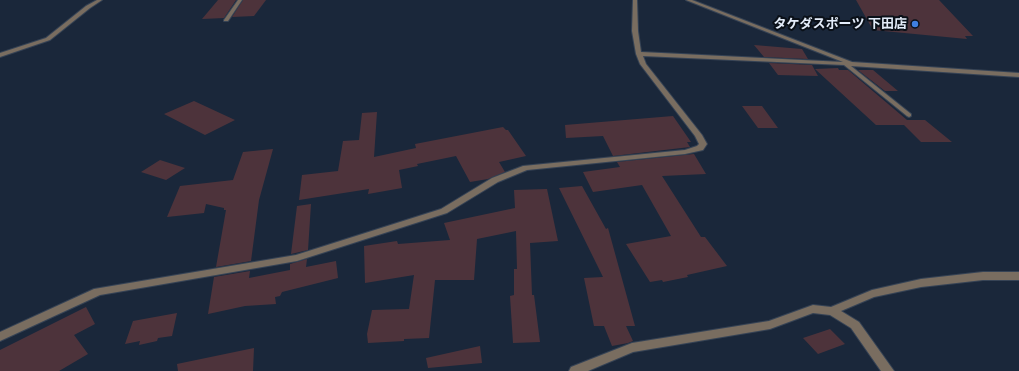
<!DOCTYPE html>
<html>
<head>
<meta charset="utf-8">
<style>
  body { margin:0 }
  canvas { display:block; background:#1a273a }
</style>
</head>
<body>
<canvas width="1019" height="371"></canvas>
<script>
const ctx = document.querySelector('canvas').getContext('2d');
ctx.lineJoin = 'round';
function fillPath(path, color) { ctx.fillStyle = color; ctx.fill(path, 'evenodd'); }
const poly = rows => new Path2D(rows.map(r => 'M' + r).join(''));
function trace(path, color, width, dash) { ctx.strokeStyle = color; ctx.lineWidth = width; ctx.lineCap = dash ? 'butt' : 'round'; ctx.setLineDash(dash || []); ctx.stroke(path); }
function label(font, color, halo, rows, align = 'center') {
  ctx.font = font + ' Mulish,"Noto Sans JP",sans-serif'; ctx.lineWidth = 4; ctx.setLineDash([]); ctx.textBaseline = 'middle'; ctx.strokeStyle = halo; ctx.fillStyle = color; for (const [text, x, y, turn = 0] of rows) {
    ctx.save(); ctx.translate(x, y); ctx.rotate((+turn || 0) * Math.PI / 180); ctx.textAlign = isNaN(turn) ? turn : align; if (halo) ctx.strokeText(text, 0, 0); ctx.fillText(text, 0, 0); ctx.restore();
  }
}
const building = poly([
  [218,0,236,0,224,18,202,19],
  [243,0,266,0,254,16,232,17],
  [856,0,939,0,973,36,965,36,967,39,873,30],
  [754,45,802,49,808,59,764,57],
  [769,63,812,65,818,76,778,75],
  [838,68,839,70,848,70,907,120,925,120,952,142,921,142,904,125,876,125,815,69],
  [858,70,873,70,898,91,885,91],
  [194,101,235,120,205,135,164,114],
  [742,106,762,106,778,128,758,128],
  [377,112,374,157,416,148,415,144,503,127,506,130,508,130,526,156,499,162,505,172,488,179,470,182,456,156,417,164,418,166,399,170,402,188,368,194,369,189,299,200,302,175,338,171,343,141,359,140,362,113],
  [673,116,691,142,687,142,690,147,613,156,603,136,566,138,565,125],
  [273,149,259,200,251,261,216,267,226,210,224,210,224,208,206,204,204,213,167,217,180,186,233,180,243,152],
  [694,154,706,174,662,176,701,237,705,237,727,266,687,275,688,277,663,282,662,280,650,282,626,244,671,236,642,185,593,192,583,172,620,167,617,162],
  [160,160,185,168,166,180,141,172],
  [582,186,606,229,608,228,635,326,626,326,633,341,628,343,612,346,604,326,594,326,584,278,603,277,559,188],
  [547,189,558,241,530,243,532,295,534,295,540,342,513,343,510,296,514,295,514,269,517,269,516,231,477,239,474,280,435,280,429,338,404,339,404,341,368,343,367,334,372,310,409,309,414,275,365,283,364,246,397,241,398,244,450,240,444,223,515,208,514,190],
  [311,204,308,250,291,254,297,206],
  [307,259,306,267,336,261,338,278,282,292,280,296,275,297,276,304,245,306,208,314,214,277,250,271,249,278,290,270,290,264],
  [86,307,95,324,74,335,88,354,59,371,0,371,0,350],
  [177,313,172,336,158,338,157,341,139,345,140,341,125,344,133,321],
  [830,329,845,344,818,354,803,338],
  [480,346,482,363,428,368,426,358],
  [254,348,253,371,178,371,177,364]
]);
const street = poly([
  [97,0,102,0,90,8,50,40,0,57,0,53,46,38,86,6,97,0],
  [238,0,242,0,228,21,224,21,224,20,238,0],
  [633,0,637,0,638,31,641,52,843,62,686,0,692,0,852,62,1019,73,1019,77,851,66,911,114,911,116,909,117,907,116,844,65,643,56,646,64,702,135,707,144,703,150,685,154,527,170,498,182,447,213,297,261,100,295,0,341,0,332,94,289,296,255,441,209,492,178,523,166,685,150,697,146,699,144,695,136,640,64,636,54,632,31,633,0],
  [983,272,1019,272,1019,280,983,280,921,287,874,297,841,311,859,322,894,371,881,371,851,328,830,315,813,313,770,329,633,352,588,371,569,371,571,367,632,343,769,321,813,305,831,307,872,290,921,279,983,272]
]);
const markers = [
  [915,24,4,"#3f7fe0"]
];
const farPoinames = [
  ["タケダスポーツ 下田店",907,24]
];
fillPath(building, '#4d333b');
trace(street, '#364355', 2);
fillPath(street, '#796d60');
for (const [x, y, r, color] of markers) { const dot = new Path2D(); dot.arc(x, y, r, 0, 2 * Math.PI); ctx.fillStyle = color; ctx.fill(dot); trace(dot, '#0a1018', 1.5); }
label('bold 13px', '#e3ecf9', '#0a1018', farPoinames, 'right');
</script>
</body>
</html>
